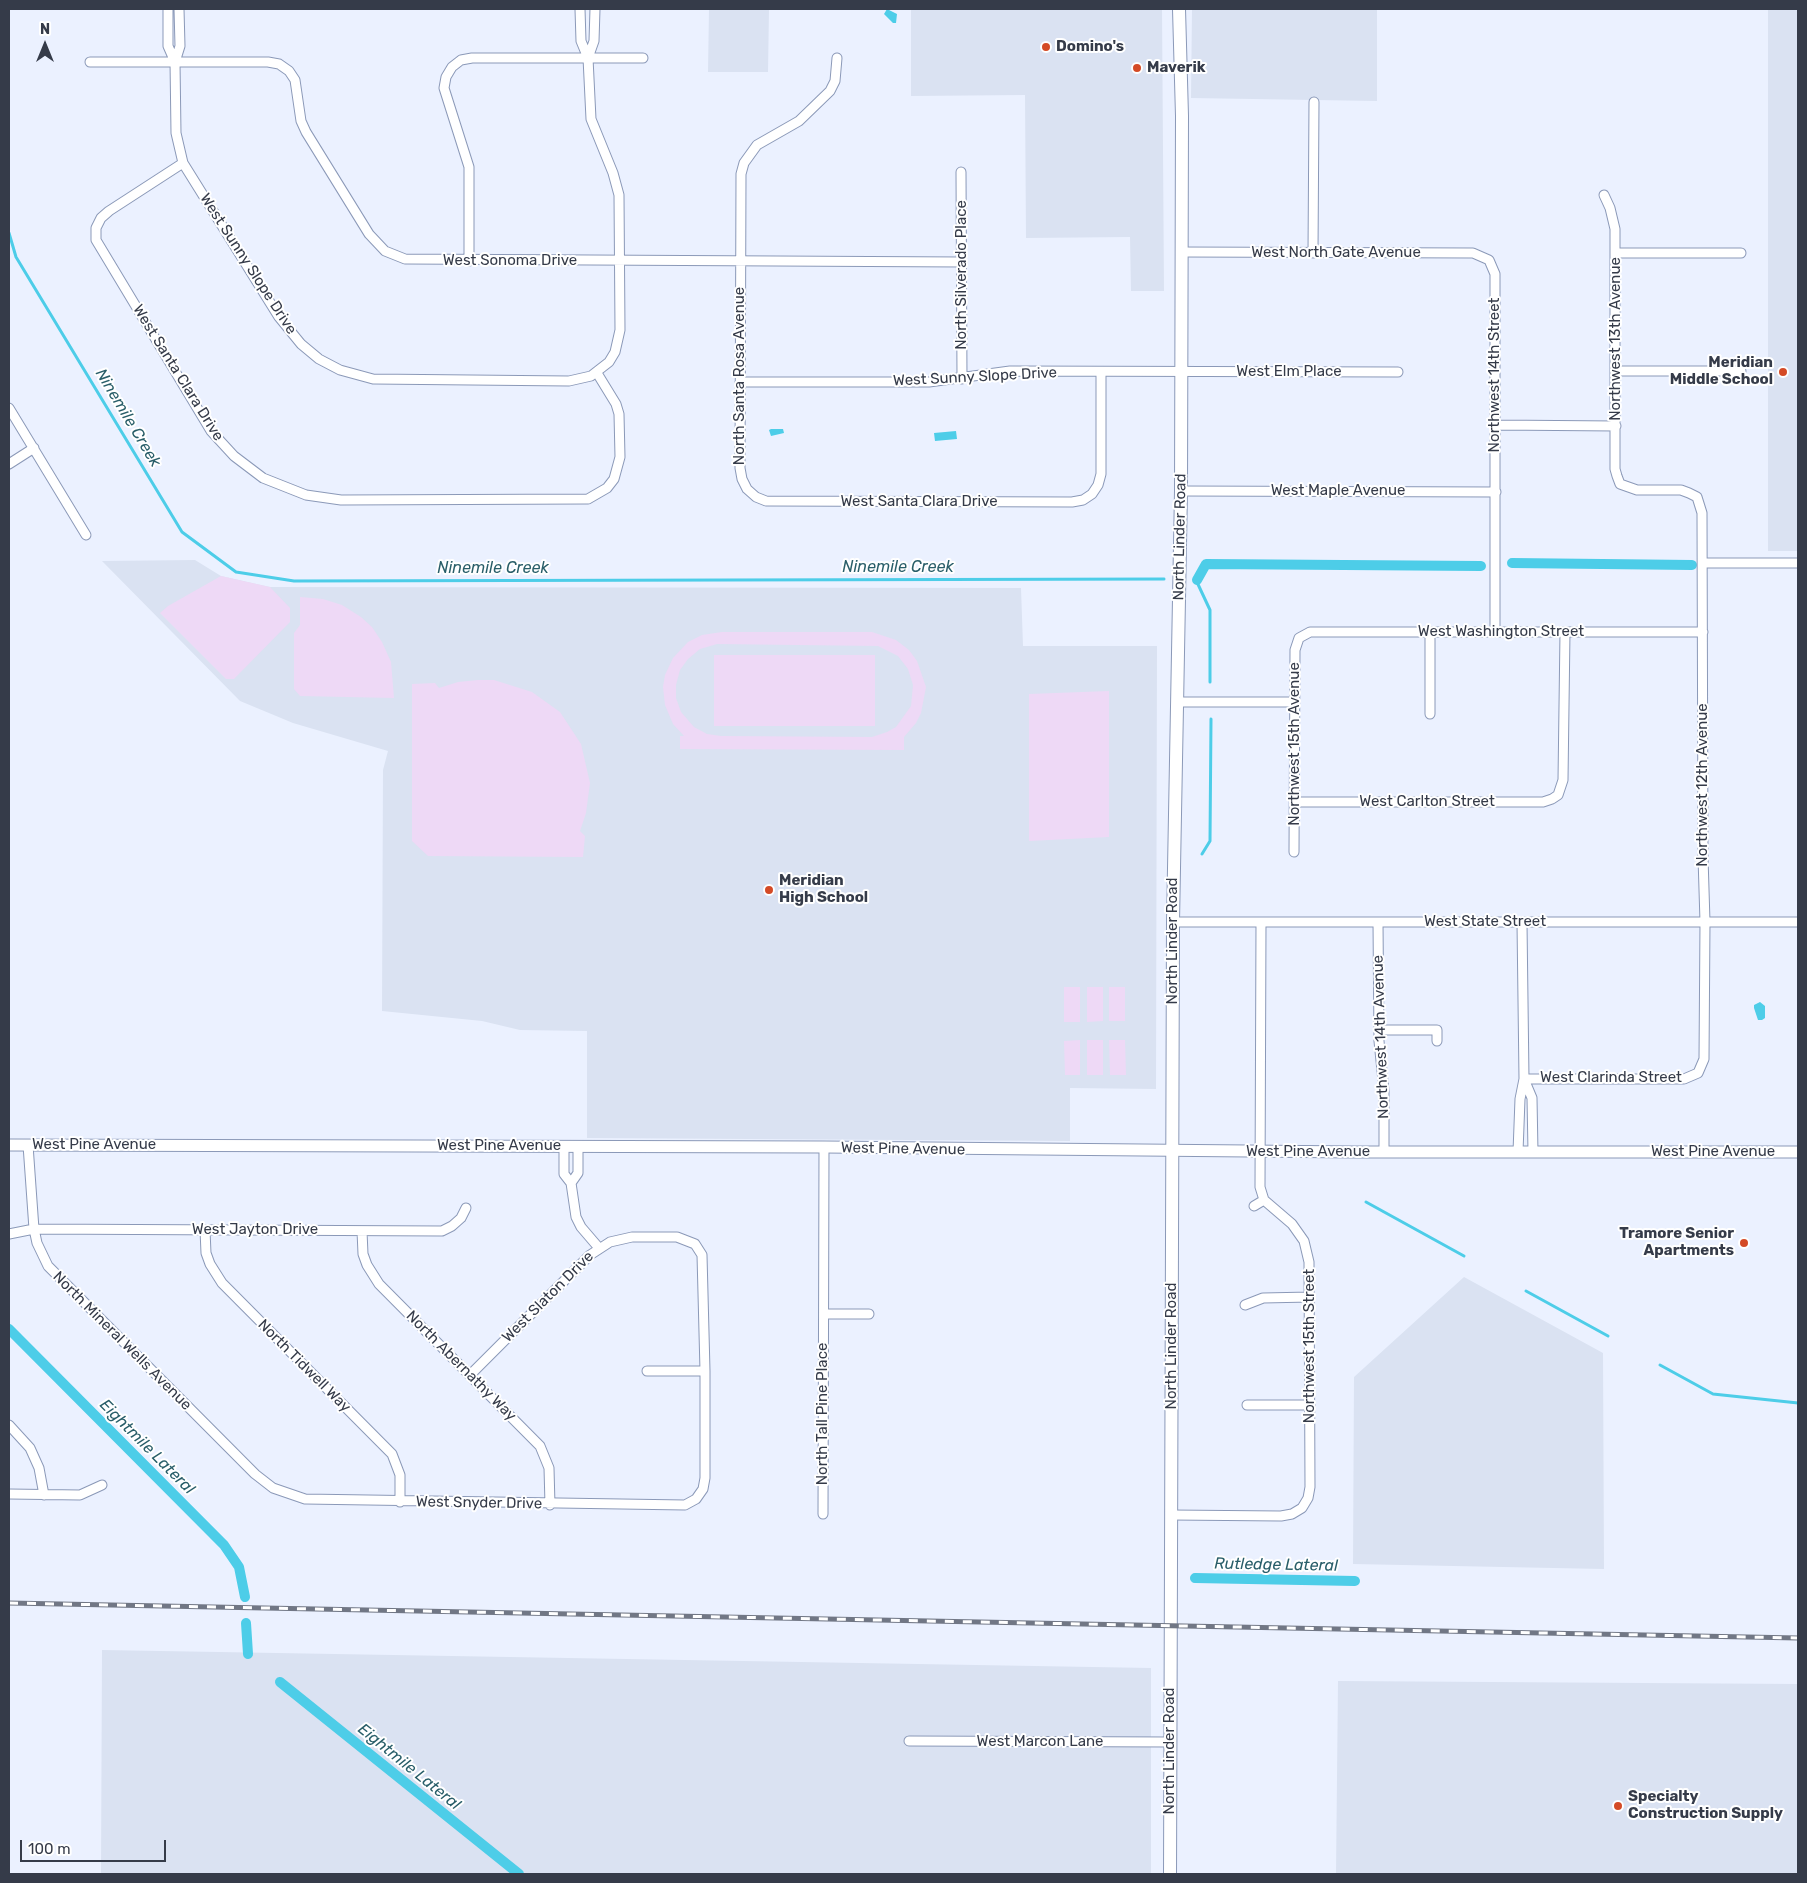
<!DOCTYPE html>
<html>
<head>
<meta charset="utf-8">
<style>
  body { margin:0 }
  #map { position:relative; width:1807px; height:1883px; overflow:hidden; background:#ebf1ff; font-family:Rubik,sans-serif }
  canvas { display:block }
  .frame { position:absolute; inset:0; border:10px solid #353b49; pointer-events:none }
  .north { position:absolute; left:20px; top:20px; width:50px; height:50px; -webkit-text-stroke:4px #fff; paint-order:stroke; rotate:0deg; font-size:14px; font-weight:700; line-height:20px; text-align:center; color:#353b49 }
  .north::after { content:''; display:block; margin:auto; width:18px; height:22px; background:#353b49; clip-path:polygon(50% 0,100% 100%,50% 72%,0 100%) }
  .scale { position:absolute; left:20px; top:1840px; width:146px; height:22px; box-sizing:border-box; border:2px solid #353b49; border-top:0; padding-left:6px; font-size:15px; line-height:18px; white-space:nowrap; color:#353b49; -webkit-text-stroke:4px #fff; paint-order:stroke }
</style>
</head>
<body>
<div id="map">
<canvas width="1807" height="1883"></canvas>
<div class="frame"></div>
<div class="north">N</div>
<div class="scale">100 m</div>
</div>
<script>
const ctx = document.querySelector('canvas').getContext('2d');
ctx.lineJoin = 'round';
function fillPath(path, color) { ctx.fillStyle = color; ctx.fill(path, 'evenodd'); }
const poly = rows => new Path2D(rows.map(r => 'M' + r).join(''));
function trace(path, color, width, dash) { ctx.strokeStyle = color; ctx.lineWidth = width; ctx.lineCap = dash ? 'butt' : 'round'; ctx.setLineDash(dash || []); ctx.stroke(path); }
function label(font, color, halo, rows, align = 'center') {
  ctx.font = font + ' Rubik,sans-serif'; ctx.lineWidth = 4; ctx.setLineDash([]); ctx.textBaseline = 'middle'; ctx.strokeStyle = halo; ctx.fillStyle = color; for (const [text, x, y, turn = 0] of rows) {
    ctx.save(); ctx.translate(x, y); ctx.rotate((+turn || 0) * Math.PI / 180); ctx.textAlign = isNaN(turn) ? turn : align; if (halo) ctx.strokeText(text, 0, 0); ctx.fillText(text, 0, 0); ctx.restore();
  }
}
const built = poly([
  [709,9,769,9,768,72,708,72],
  [911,9,1162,9,1164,291,1131,291,1130,237,1026,238,1025,95,911,96],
  [1192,9,1377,9,1377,101,1191,98],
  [1768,9,1798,9,1798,551,1768,551],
  [195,560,221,576,270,587,1021,588,1023,646,1157,646,1156,1089,1070,1088,1070,1141,587,1138,587,1031,520,1030,482,1021,382,1011,383,770,388,751,293,723,240,701,102,561],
  [1464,1277,1603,1353,1604,1569,1353,1564,1354,1377],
  [102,1650,1151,1668,1151,1874,101,1874],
  [1338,1681,1798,1684,1798,1874,1336,1874]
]);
const green = poly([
  [221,576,270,587,290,608,290,622,234,679,226,679,160,613,168,606],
  [300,597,323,599,342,605,361,617,372,627,382,642,391,662,394,698,300,696,294,689,294,633,300,625],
  [722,632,872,632,896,640,909,650,917,661,926,687,921,713,916,723,904,737,904,750,680,749,680,736,684,736,673,724,665,705,663,687,665,675,673,658,688,642,702,635],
  [717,644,878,646,898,656,908,669,913,685,911,706,896,727,887,732,872,737,721,736,707,734,694,727,681,712,676,698,676,685,680,670,688,659,700,649],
  [714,655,875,655,875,726,714,726],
  [478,680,494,680,532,692,560,712,581,744,590,783,586,813,580,831,585,836,583,857,428,856,412,841,412,684,435,683,439,688,458,682],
  [1109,691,1109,837,1029,841,1029,694],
  [1064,987,1080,987,1080,1022,1064,1022],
  [1087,987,1103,987,1103,1021,1087,1022],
  [1109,987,1125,987,1125,1021,1109,1021],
  [1080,1040,1080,1075,1065,1075,1064,1041],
  [1087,1040,1103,1040,1103,1075,1087,1075],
  [1109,1040,1125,1040,1126,1075,1110,1075]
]);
const water = poly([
  [887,9,897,14,896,23,893,23,884,14],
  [771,429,783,429,784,433,771,436,769,430],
  [956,431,957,439,935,441,934,433],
  [1760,1002,1765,1006,1765,1018,1762,1020,1758,1020,1754,1008,1754,1005]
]);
const stream = poly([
  [9,233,16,257,182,532,236,572,294,581,1164,579],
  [1196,580,1210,610,1210,682],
  [1202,854,1210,841,1211,719],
  [1366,1202,1464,1256],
  [1526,1291,1608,1336],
  [1660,1365,1713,1394,1798,1403]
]);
const canal = poly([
  [1512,563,1692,565],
  [1197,580,1206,564,1481,566],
  [9,1329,224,1545,239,1567,245,1597],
  [1195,1578,1355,1581],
  [246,1623,248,1654],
  [280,1682,519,1874]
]);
const minor = poly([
  [168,9,168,46,175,62],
  [179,9,180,46,175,62,176,133,183,163,279,317,301,344,319,359,340,370,373,379,569,381,591,376,609,362,615,352,620,330,619,195,613,173,591,119,588,58,581,41,580,9],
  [588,58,594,41,595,9],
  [837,58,835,81,830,91,799,121,757,145,744,163,741,174,740,468,742,479,747,489,756,497,766,501,1072,502,1083,500,1092,494,1098,485,1101,474,1101,372],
  [90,62,268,62,279,64,289,71,295,80,301,121,306,132,369,234,385,251,405,259,962,262],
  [183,163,109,211,101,218,96,228,96,240,211,431,234,456,263,478,306,495,341,500,588,499,607,488,614,479,620,457,619,414,616,404,597,373],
  [961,172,962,379],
  [1181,252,1473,253,1489,260,1495,274,1495,632],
  [1313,253,1314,102],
  [1616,253,1741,253],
  [469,261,469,167,444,88,446,77,452,67,461,60,472,58,643,58],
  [1616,371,1741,371],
  [740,382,929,382,1010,371,1398,372],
  [9,408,86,535],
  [1496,425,1616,426],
  [9,464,34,448],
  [1181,491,1496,492],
  [1704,563,1798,563],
  [1178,702,1295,702],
  [1430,714,1430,632],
  [1295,802,1543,802,1552,799,1558,795,1563,780,1565,632],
  [1294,852,1295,650,1299,638,1310,632,1703,632],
  [1173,922,1798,922],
  [1378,922,1379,1041,1384,1091,1384,1151],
  [1522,923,1524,1079,1684,1079,1698,1073,1704,1059,1705,922,1703,857,1702,513,1697,497,1689,493,1681,490,1637,490,1620,484,1617,476,1615,469,1615,229,1610,208,1604,195],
  [1379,1030,1437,1030,1437,1041],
  [28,1145,34,1229,37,1243,48,1266,255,1474,273,1488,305,1499,685,1505,696,1499,703,1489,705,1478,705,1371,702,1255,695,1244,677,1237,632,1237,610,1242,590,1255,470,1375],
  [564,1147,564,1174,571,1183,578,1173,578,1147],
  [1518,1152,1520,1099,1524,1079,1532,1098,1533,1152],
  [571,1183,576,1217,581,1227,599,1248],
  [1254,1206,1264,1200],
  [205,1230,206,1253,210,1264,222,1283,392,1454,400,1475,400,1502],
  [362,1231,363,1254,367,1265,379,1284,540,1446,549,1468,550,1505],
  [9,1234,34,1229,442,1231,452,1226,461,1218,466,1208],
  [1245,1305,1263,1298,1310,1297],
  [824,1314,869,1314],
  [647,1371,705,1371],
  [1247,1405,1310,1405],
  [9,1425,30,1448,39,1468,44,1495],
  [9,1494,80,1495,102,1485],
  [823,1514,824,1147],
  [1171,1515,1281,1516,1292,1514,1302,1508,1308,1498,1310,1487,1309,1262,1304,1241,1292,1224,1264,1200,1260,1187,1261,922],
  [909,1741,1170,1742]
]);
const tertiary = poly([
  [9,1145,824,1147,1355,1152,1798,1152]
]);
const secondary = poly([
  [1170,1874,1173,922,1181,491,1182,116,1179,9]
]);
const rail = poly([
  [9,1603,1798,1638]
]);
const markers = [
  [1046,47,5,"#d44a26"],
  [1137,68,5,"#d44a26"],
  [1783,372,5,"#d44a26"],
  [769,890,5,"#d44a26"],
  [1744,1243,5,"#d44a26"],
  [1618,1806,5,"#d44a26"]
];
const poiNames = [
  ["Domino's",1056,47],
  ["Maverik",1147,68],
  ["Meridian",1773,363,"right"],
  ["Middle School",1773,380,"right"],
  ["Meridian",779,881],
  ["High School",779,898],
  ["Tramore Senior",1734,1234,"right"],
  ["Apartments",1734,1251,"right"],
  ["Specialty",1628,1797],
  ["Construction Supply",1628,1814]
];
const streetNames = [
  ["West North Gate Avenue",1336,253],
  ["West Sonoma Drive",510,261],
  ["West Sunny Slope Drive",248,264,57],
  ["North Silverado Place",962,275,-90],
  ["Northwest 13th Avenue",1616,339,-90],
  ["West Elm Place",1289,372],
  ["West Santa Clara Drive",178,373,58],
  ["Northwest 14th Street",1495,375,-90],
  ["North Santa Rosa Avenue",740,376,-90],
  ["West Sunny Slope Drive",975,377,-3],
  ["West Maple Avenue",1338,491],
  ["West Santa Clara Drive",919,502],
  ["North Linder Road",1180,537,-89],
  ["West Washington Street",1501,632],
  ["Northwest 15th Avenue",1295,744,-90],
  ["Northwest 12th Avenue",1703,785,-90],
  ["West Carlton Street",1427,802],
  ["West State Street",1485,922],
  ["North Linder Road",1173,941,-90],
  ["Northwest 14th Avenue",1381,1037,-92],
  ["West Clarinda Street",1611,1078],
  ["West Pine Avenue",94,1145],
  ["West Pine Avenue",499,1146],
  ["West Pine Avenue",903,1149,1],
  ["West Pine Avenue",1308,1152],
  ["West Pine Avenue",1713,1152],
  ["West Jayton Drive",255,1230],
  ["West Slaton Drive",548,1297,-45],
  ["North Mineral Wells Avenue",122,1341,45],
  ["North Linder Road",1172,1346,-90],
  ["Northwest 15th Street",1310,1346,-90],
  ["North Tidwell Way",304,1366,45],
  ["North Abernathy Way",461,1366,45],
  ["North Tall Pine Place",823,1414,-90],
  ["West Snyder Drive",479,1503,1],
  ["West Marcon Lane",1040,1742],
  ["North Linder Road",1170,1751,-90]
];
const waterNames = [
  ["Ninemile Creek",128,418,59],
  ["Ninemile Creek",898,567],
  ["Ninemile Creek",493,568],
  ["Eightmile Lateral",147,1447,45],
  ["Rutledge Lateral",1276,1565,1],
  ["Eightmile Lateral",409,1767,39]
];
fillPath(built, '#dae2f2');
fillPath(green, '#eed9f6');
fillPath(water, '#4dcde8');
trace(stream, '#4dcde8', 3);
trace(canal, '#4dcde8', 10);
trace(minor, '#8b99b8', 11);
trace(tertiary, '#8b99b8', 13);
trace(secondary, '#8b99b8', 14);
trace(minor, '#fff', 9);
trace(tertiary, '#fff', 11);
trace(secondary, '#fff', 12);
trace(rail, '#717785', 5);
trace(rail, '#fff', 3, [9]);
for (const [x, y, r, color] of markers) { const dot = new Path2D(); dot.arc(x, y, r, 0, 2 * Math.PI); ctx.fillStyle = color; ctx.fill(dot); trace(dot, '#fff', 2); }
label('bold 15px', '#353b49', '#fff', poiNames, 'left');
label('15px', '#353b49', '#fff', streetNames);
label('italic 16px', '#295e69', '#fff', waterNames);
</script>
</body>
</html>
